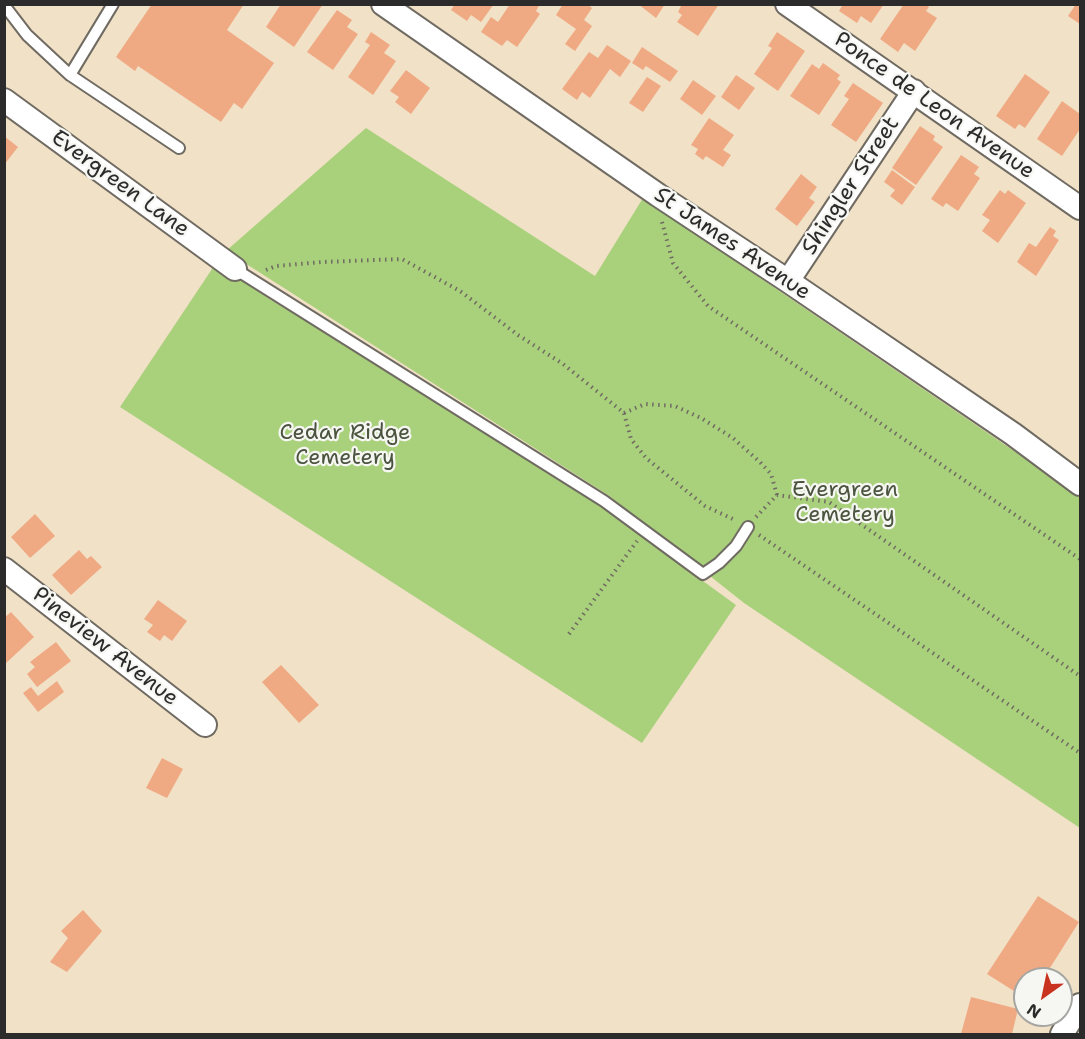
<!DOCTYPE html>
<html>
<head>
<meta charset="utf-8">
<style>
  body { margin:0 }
  #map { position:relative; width:1085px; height:1039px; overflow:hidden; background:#f1e1c7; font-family:"Shantell Sans",sans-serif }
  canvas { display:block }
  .frame { position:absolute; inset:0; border:6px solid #2b2b2b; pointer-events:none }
  .north { position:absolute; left:1013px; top:967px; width:60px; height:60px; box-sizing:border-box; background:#f6f6f2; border:2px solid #a5a5a2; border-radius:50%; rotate:213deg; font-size:16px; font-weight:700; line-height:24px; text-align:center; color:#2b2b2b }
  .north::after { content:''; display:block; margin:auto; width:21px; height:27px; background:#c8321e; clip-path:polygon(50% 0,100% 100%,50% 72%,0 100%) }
</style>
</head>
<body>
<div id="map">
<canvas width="1085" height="1039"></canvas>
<div class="frame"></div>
<div class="north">N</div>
</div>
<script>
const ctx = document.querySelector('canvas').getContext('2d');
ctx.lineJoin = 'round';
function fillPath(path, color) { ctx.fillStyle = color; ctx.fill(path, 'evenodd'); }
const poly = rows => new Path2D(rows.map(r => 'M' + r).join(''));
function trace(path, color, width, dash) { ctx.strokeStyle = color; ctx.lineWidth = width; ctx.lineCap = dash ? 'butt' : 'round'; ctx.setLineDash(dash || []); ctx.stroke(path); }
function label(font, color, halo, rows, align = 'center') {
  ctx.font = font + ' "Shantell Sans",sans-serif'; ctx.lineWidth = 4.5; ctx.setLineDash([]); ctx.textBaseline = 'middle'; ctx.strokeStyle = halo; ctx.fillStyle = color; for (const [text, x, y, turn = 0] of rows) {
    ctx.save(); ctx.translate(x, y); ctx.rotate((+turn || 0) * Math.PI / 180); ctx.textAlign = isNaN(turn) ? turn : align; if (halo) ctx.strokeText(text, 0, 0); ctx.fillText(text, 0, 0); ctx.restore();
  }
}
const green = poly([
  [366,128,595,276,643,198,1080,496,1080,828,744,603,608,495,226,251],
  [216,263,271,300,387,368,597,504,736,605,642,743,120,407]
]);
const building = poly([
  [152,4,244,4,227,30,274,63,242,109,234,103,221,122,138,66,135,71,116,57],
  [281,4,323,4,294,47,266,27],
  [455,4,494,4,481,22,471,15,467,21,451,10],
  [510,4,540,4,536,11,540,14,517,47,507,40,502,46,481,32,491,17,498,22],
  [563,4,587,4,592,8,584,20,592,26,575,51,565,44,576,29,556,15],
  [638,4,665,4,656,18],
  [682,4,719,4,698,36,677,22,682,15,678,12],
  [843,4,884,4,871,23,861,16,857,23,839,11],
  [904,4,926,4,929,7,926,11,937,18,915,51,904,43,898,52,880,39],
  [1076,4,1080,4,1080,24,1068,16],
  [337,10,352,20,347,27,358,34,333,70,307,52],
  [371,32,390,45,384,53,396,61,373,95,348,77,370,45,365,42],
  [777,32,805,51,778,91,754,74,772,48,768,46],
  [607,45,631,61,620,77,610,69,590,98,582,92,577,100,562,89,589,52,598,58],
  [642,47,678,71,670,82,646,66,643,70,632,63],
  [823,63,840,75,837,79,841,82,819,115,790,96,812,64,819,69],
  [406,70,430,88,411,114,395,102,399,97,390,91],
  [1025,74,1050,92,1025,128,1019,124,1015,129,996,116],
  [736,75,755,88,739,110,721,97],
  [647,77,661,86,643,112,629,103],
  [693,80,716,96,702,115,680,99],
  [853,83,883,103,856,142,831,125,849,99,844,96],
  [1062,101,1080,114,1080,129,1062,156,1037,139],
  [709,118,734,135,723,150,731,155,723,167,706,156,703,160,695,154,698,149,691,145],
  [920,126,935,136,933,140,943,147,916,185,892,168],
  [4,136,18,147,4,165],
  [961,155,979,167,974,174,980,178,958,211,946,203,943,207,931,199],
  [892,170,915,187,902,205,890,196,895,190,884,182],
  [801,174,817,187,809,198,815,202,797,226,775,209],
  [1000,190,1005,194,1008,190,1026,203,998,243,982,231,990,220,982,215],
  [1050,227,1056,231,1053,236,1059,240,1036,276,1017,262,1029,243,1036,247],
  [35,514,55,536,30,558,11,537],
  [79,550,87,559,91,556,102,567,71,595,52,575],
  [158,600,187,621,172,641,164,635,160,641,147,632,153,625,144,619],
  [11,612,34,637,4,665,4,618],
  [56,642,71,661,37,687,27,674,35,667,30,662],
  [281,665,319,705,299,723,262,682],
  [57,681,64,692,38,712,23,693,31,687,38,696],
  [162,758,183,769,167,798,146,788],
  [1038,896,1079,922,1043,979,1025,979,1025,998,987,974],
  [83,910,102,931,67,972,50,962,68,938,61,931],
  [971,997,1018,1009,1012,1034,961,1034]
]);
const path = poly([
  [662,222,673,263,708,306,1080,559],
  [266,270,276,266,322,262,402,259,460,291,518,335,563,364,624,413,631,439,646,458,705,506,735,520],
  [624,413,645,404,675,406,701,418,733,438,760,462,771,474,777,495],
  [756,517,777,495,829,502,1080,676],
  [759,535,1080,753],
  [569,634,637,541]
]);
const service = poly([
  [4,5,27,35,70,75,113,4],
  [70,75,179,148],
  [235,269,604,501,703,574,719,563,736,546,748,527]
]);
const minor = poly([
  [383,4,658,195,788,281,1013,434,1080,484],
  [787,4,1080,208],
  [4,100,235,269],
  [788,281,914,91],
  [4,569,205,725],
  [1062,1034,1080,1005]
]);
const streetNames = [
  ["Ponce de Leon Avenue",934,106,35],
  ["Evergreen Lane",120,184,36],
  ["Shingler Street",851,186,-57],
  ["St James Avenue",732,244,34],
  ["Pineview Avenue",105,647,38]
];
const parkNames = [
  ["Cedar Ridge",345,433],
  ["Cemetery",345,458],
  ["Evergreen",845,490],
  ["Cemetery",845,515]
];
fillPath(green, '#a9d17c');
fillPath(building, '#efaa84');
trace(service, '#706b62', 14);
trace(minor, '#706b62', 26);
trace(path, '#706b62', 4, [1.5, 4.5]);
trace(service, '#fff', 10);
trace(minor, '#fff', 22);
label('22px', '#2b2b2b', '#f6f6f2', streetNames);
label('22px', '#4a543f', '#f6f6f2', parkNames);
</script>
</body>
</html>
